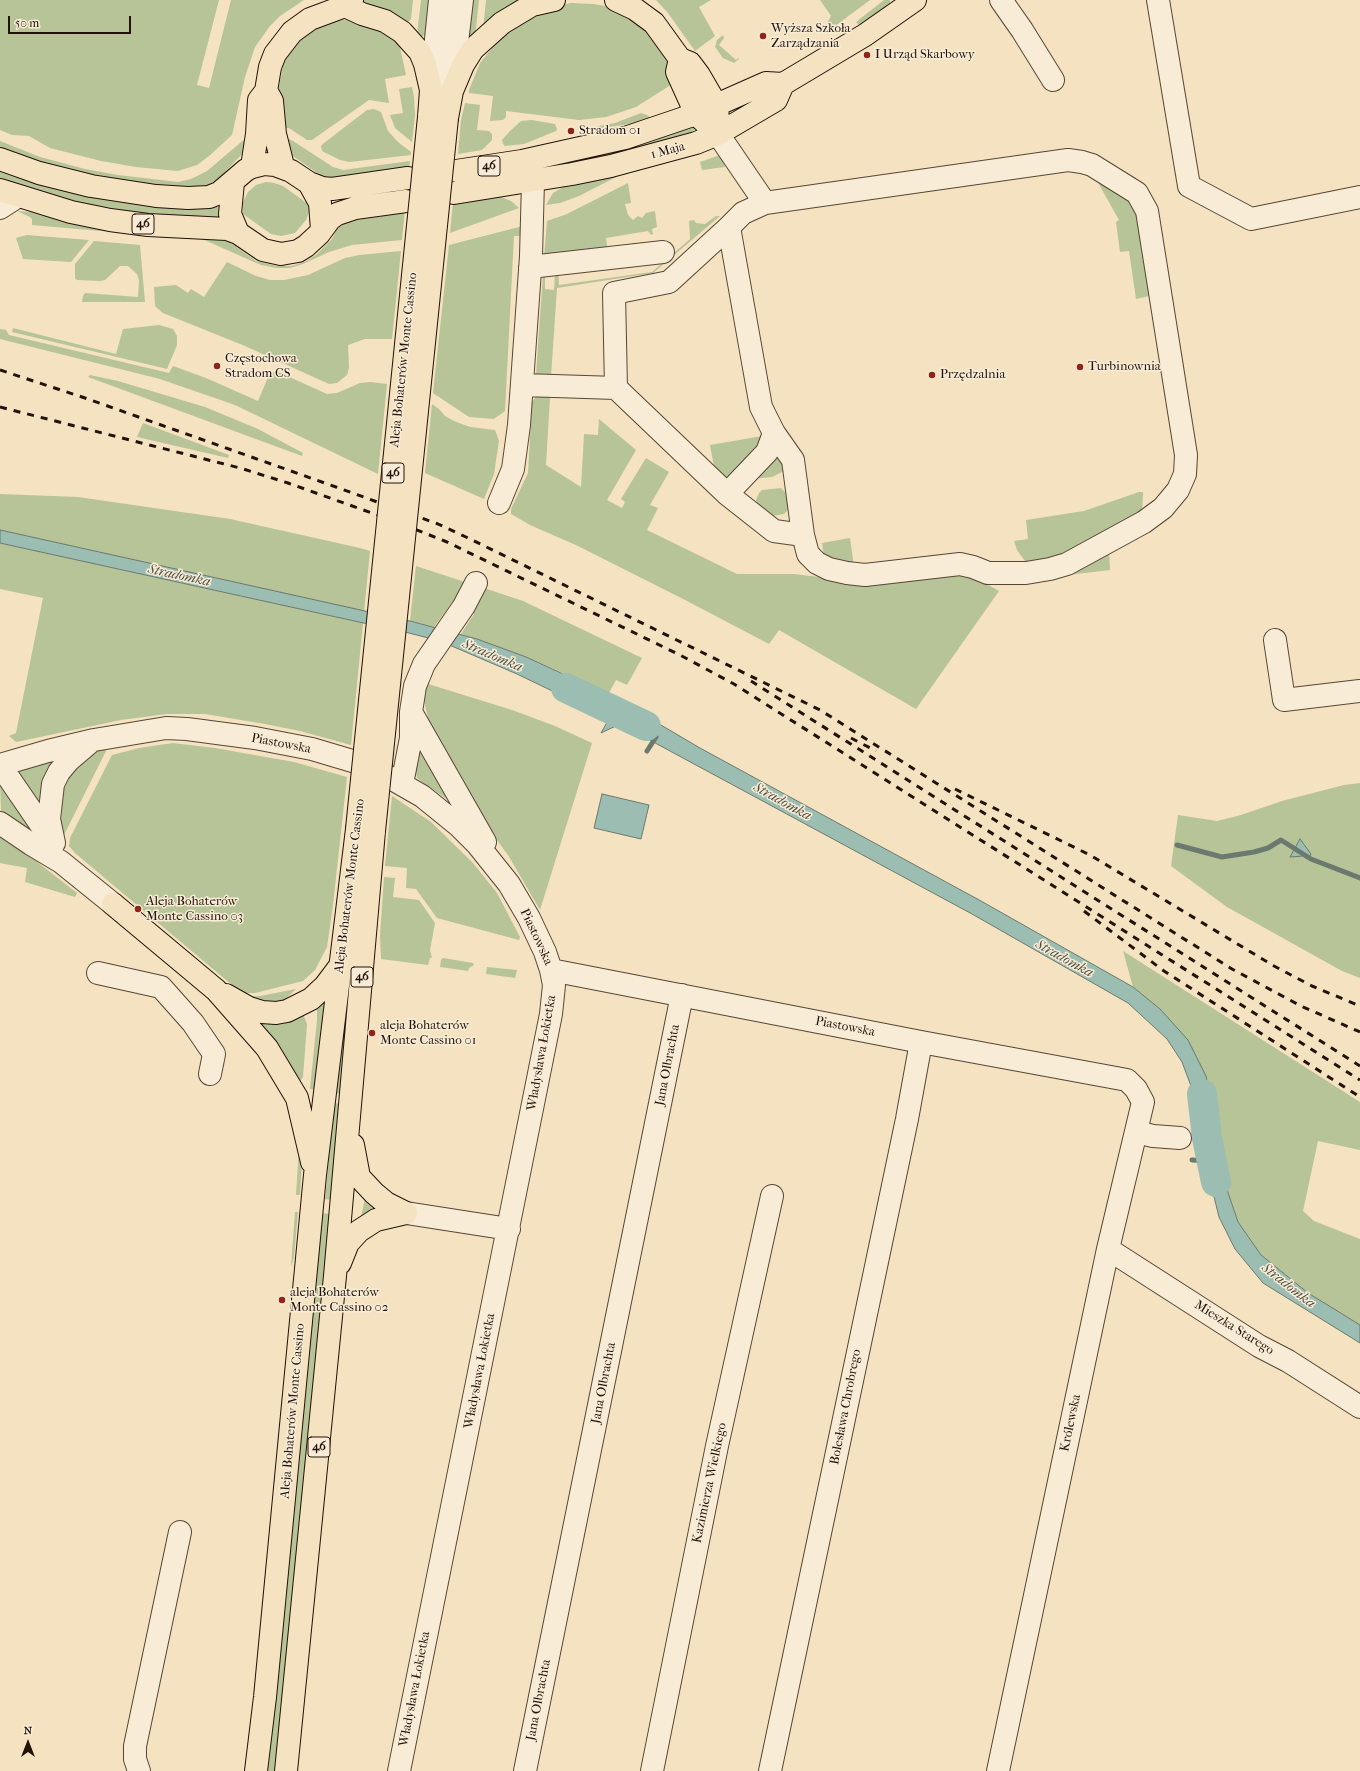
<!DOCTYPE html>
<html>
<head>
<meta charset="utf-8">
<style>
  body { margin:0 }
  #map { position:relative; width:1360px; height:1771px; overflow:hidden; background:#f5e2c0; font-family:"IM FELL French Canon",serif }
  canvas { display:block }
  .north { position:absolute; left:8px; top:1723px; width:40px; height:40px; -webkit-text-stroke:3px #f8ecd6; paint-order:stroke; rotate:0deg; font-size:11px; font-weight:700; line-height:16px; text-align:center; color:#221209 }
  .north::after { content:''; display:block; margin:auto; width:14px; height:18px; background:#221209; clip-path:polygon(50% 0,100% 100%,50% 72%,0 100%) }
  .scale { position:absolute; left:8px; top:16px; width:123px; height:18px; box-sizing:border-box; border:2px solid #221209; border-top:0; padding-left:5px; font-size:12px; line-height:14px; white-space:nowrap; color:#221209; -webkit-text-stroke:3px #f8ecd6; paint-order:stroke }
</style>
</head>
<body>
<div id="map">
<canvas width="1360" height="1771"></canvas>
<div class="north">N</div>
<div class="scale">50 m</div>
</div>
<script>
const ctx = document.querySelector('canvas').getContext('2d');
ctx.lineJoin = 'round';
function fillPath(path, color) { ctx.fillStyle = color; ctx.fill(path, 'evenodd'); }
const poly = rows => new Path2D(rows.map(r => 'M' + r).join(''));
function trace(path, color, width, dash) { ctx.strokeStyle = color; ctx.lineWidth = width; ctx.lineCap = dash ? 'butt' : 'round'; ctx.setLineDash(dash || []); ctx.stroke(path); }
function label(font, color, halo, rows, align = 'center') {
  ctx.font = font + ' "IM FELL French Canon",serif'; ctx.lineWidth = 3; ctx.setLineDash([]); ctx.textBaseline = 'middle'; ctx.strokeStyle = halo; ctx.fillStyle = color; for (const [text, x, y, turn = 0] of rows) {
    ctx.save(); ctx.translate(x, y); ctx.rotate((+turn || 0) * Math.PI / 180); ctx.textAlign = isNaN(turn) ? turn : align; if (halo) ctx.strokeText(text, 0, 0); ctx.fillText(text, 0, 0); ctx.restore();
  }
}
const green = poly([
  [0,0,219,0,197,85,209,88,231,0,304,0,280,16,270,26,255,47,245,77,232,135,209,156,197,165,178,171,136,167,101,161,50,148,29,136,12,135,0,130],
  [361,0,413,0,411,19,404,26,354,3],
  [421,0,429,0,426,33,425,35,420,37,417,34],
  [471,0,479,0,475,38,465,48],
  [486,0,531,0,483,30],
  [656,0,711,0,699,7,715,36,695,51,668,13],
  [820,0,870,0,827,32,825,27,831,16],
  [884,0,890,0,890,4,860,26,856,22],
  [571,3,594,4,611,7,632,18,651,35,667,57,674,83,636,107,606,117,579,120,506,111,506,117,503,120,490,121,493,96,469,93,469,90,480,63,493,47,489,41,508,26,557,6],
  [350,19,398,38,406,75,385,79,389,103,369,100,312,140,307,140,289,128,279,128,279,87,283,65,286,55,297,42,314,28,335,21],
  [723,35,724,38,719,45,736,60,738,58,739,59,734,63,723,58,715,47,717,40],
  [412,87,414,97,415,115,412,142,395,128,390,115,403,113,399,89],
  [465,103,480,105,477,130,489,131,492,134,492,140,482,150,458,154,461,120],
  [374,109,381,112,388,131,398,142,411,152,411,155,349,162,340,160,322,151,321,146,324,143,367,110],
  [641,113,647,115,651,118,637,123,595,129,599,126,615,123],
  [532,120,555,124,557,129,556,131,524,144,505,146,503,144,502,140,510,131,521,121],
  [694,126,696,128,688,135,623,155,455,183,455,180],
  [246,138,247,149,221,176,205,188,162,188,70,172,0,149,0,141,40,157,85,169,118,175,178,182,191,179,207,171],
  [281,139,289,139,293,141,333,167,343,170,410,161,409,169,338,179,324,178,293,156],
  [720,155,725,167,702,170,700,162],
  [0,169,175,206,220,207,222,218,193,219,107,209,73,203,0,180],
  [624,173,579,196,560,203,546,205,553,193,565,186],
  [1096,179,1136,204,1158,294,1136,299,1129,251,1120,252,1116,222,1119,220],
  [266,182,274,183,283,186,308,204,309,212,306,220,295,233,281,236,271,234,243,214,243,202,248,192,256,185],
  [628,183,631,203,625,204,628,215,633,220,638,216,642,218,646,213,655,211,657,227,652,229,653,234,651,235,648,231,606,238,608,252,544,258,547,221,567,214],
  [501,197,511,201,519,208,450,233,453,203],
  [405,209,402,240,352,245,329,252,303,264,290,268,277,268,261,265,202,239,158,237,161,235,227,240,256,261,277,266,291,266,307,261,317,254,332,239,337,229,348,221,358,218],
  [17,211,34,212,135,234,32,225,32,219,30,217],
  [716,216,720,216,653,273,557,288,551,377,536,375,543,274,558,271,559,285,652,272,690,239,689,221,694,220,696,223,705,224],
  [545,275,555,275,554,290,545,289],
  [523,226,523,236,514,236,505,411,494,419,469,417,433,393,449,245],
  [27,235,89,240,71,262,23,259,16,238],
  [94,241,140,245,145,302,82,302,83,296,85,293,138,297,139,280,137,274,128,266,120,266,105,280,100,281,77,280,75,278,75,264],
  [401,251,392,339,365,339,348,345,349,368,347,375,337,383,329,384,245,346,163,313,155,306,154,287,176,285,188,293,191,289,204,297,227,262,256,276,270,280,284,280,308,275,345,258,359,255],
  [159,325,173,329,177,336,177,345,167,369,12,332,13,328,116,354,123,329],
  [0,329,6,330,9,335,169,373,173,366,206,378,258,401,269,375,276,371,327,394,337,393,360,383,370,382,387,384,378,474,235,405,160,379,0,339],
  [90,375,118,381,205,407,258,429,303,453,302,456,88,377],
  [538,394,550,397,546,465,581,487,584,434,598,435,599,419,636,450,607,500,622,508,625,502,621,499,646,458,669,472,650,505,658,508,647,530,737,574,794,574,827,578,961,569,999,591,916,709,779,630,769,644,687,601,578,546,530,525,511,514,511,509,528,473,532,402],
  [432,404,439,409,445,416,454,421,470,427,495,430,499,441,494,474,484,499,425,473],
  [143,423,229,455,228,458,137,437],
  [762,436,757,450,732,477,726,478,715,472,710,445],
  [772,456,779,456,786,470,772,477,752,479],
  [781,488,787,494,791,507,784,514,772,516,759,510,756,500,759,493,762,490],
  [1139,492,1143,492,1142,515,1058,560,1027,564,1017,550,1014,541,1028,539,1026,520,1084,511],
  [0,494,78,497,230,519,360,548,370,551,364,612,0,530],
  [850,538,854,567,824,556,822,543],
  [0,543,363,623,351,745,300,731,265,724,205,714,167,714,121,720,16,742,9,736,16,733,43,598,0,589],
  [1109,550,1110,570,1026,580],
  [416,566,468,583,455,603,452,602,434,627,410,621],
  [484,588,523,601,642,658,627,685,616,680,609,693,526,657,461,634,474,614,469,611],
  [425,683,512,710,555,726,592,743,540,910,508,855,493,835,430,726,424,701],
  [173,743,215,748,294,762,347,777,333,905,327,947,315,970,303,981,255,993,246,993,238,990,75,853,69,846,70,838,112,755,139,748],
  [418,746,452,800,448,800,417,778,416,772],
  [107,749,61,841,56,831,62,777,94,752],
  [61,757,40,815,12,771],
  [0,779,47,847,4,816,1,812],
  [1360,783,1360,978,1342,971,1227,907,1171,866,1178,815,1217,821,1241,815,1282,801,1344,785],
  [392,796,431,822,473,863,497,893,520,937,519,940,437,918,416,889,406,888,407,868,385,866],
  [0,830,13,843,77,893,75,897,25,882,27,868,0,863],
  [384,877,395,878,393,897,419,900,435,923,430,950,432,958,430,958,428,965,381,959,380,936],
  [355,945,343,1094,335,1093],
  [1123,951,1360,1102,1360,1150,1318,1141,1303,1211,1314,1221,1360,1239,1360,1325,1308,1293,1261,1255,1238,1222,1222,1175,1213,1142,1212,1106,1206,1076,1160,1009,1133,987],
  [443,958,473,963,474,965,469,968,468,971,440,967,441,960],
  [487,967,517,970,515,978,486,974],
  [296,989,279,1005,243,996,260,996],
  [326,997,317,1090,310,1089,317,1020,317,1005],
  [303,1014,307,1024,303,1077,299,1083,263,1027,261,1022],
  [334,1103,342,1104,331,1200,325,1199],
  [299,1148,302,1159,300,1195,296,1195],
  [365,1198,384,1213,361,1217],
  [295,1212,298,1212,294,1257,291,1267],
  [322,1213,330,1214,278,1771,266,1771,314,1300]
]);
const water = poly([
  [0,530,410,621,477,639,526,657,609,695,600,714,517,674,440,641,409,633,0,543,0,530],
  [615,698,700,748,981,901,1133,987,1160,1009,1188,1040,1206,1076,1212,1106,1212,1134,1201,1134,1194,1094,1182,1062,1167,1039,1128,1003,972,914,620,724,601,733,609,719,605,717,615,698],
  [602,794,649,805,641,839,594,828,602,794],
  [1300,839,1311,854,1308,859,1303,856,1290,857,1300,839],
  [1203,1141,1213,1142,1222,1175,1238,1222,1261,1255,1308,1293,1360,1325,1360,1343,1263,1283,1235,1249,1219,1217,1206,1164,1203,1141]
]);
const stream = poly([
  [647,751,656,737],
  [1177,845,1222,857,1254,852,1268,848,1281,840,1311,859,1360,878],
  [1192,1160,1211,1161]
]);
const river = poly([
  [566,688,646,726],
  [1202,1094,1207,1138,1216,1182]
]);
const minor = poly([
  [1001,0,1022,30,1053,80],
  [1158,0,1189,186,1251,219,1360,197],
  [452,85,462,0],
  [431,88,440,0],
  [718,134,765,203],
  [1068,160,1082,162,1092,165,1137,193,1147,211,1186,455,1185,474,1178,490,1163,508,1144,522,1067,564,1050,569,1026,573,988,573,973,567,960,564,865,575,847,573,829,569,817,563,808,554,803,535,793,460,774,433,761,407,729,227,743,213,765,203,1068,160],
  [0,208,17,197],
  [729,227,669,282,614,293,616,388,727,494,774,531,803,535],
  [530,267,663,252],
  [523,385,616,388],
  [727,494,767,452,774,433],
  [499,503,513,469,519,425,531,256,533,181],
  [476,583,464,606,424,664,415,686,411,712,485,842],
  [1275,640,1284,700,1360,691],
  [0,765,48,751,94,740,166,728,187,729,255,738,312,749,359,763,380,772,422,796,459,826,477,844,509,884,529,918,545,952,551,970,554,985,551,1014,399,1771],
  [0,765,50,838],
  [402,784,411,738,411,712],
  [0,823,31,844,61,862,113,904],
  [54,843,49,819,53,784,59,772,69,760,89,743],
  [551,970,921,1042,1127,1080,1136,1089,1143,1102,1108,1249,998,1771],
  [98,973,161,987,193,1023,214,1054,210,1074],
  [1136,1132,1153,1136,1180,1138],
  [406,1213,509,1229],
  [1108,1249,1259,1346,1288,1361,1360,1407],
  [139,1771,135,1759,135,1746,180,1532],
  [525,1771,682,995],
  [652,1771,717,1446,772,1196],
  [770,1771,907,1119,921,1042]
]);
const major = poly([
  [616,0,635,9,654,23,680,59,690,63,699,75,717,106,718,120],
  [345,6,362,14,385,21,402,32,420,52,425,64,431,90,429,117],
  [680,59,677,72,696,114,707,124],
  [267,92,272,101,275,134,283,166],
  [447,118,452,91,463,65,473,49,502,23,532,5,554,0],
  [0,159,39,173,91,186,156,196,188,198,209,197,219,193,246,170,252,167,264,164,275,165,291,171,309,183,320,203,322,230],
  [252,167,257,134,259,100,266,91,270,67,275,54,292,32,310,19,345,6,352,0],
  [456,171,522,161,625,138,696,114,766,83,783,84],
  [233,182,230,214,238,233,263,250,281,254,298,251,306,246,319,234,330,219,337,214,355,208,406,201],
  [309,183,322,188,332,189,408,178],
  [0,190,71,212,110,220,148,225,227,229,238,233],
  [454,193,572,174,611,166,696,143,718,134,776,100,783,84,865,35,915,0],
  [113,904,216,990,267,1048,297,1098,312,1162],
  [226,995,249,1008,262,1012,276,1013,287,1011,311,999,325,986,340,966],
  [353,1145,359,1177,374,1193,386,1203,406,1213],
  [340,1263,348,1243,359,1231,376,1220,406,1213],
  [256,1771,265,1697,315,1175,357,829],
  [286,1771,335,1276,374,831]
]);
const rail = poly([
  [0,370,85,398,336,487,438,524,466,537,820,710,1232,969,1301,1006,1360,1032],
  [0,407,240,468,288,483,397,522,447,542,680,655,734,684,1360,1080],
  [751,681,1360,1066],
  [851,738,876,751],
  [955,789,1090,855,1274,966,1312,986,1360,1006],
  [1084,911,1164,971,1360,1097]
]);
const majorBridge = poly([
  [357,829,429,117],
  [374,831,447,118]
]);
const markers = [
  [763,36,4,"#8f2418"],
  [867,55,4,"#8f2418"],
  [571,131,4,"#8f2418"],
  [217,366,4,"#8f2418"],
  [1080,367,4,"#8f2418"],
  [932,375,4,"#8f2418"],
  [138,909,4,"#8f2418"],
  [372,1033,4,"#8f2418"],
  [282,1300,4,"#8f2418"]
];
const shields = [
  [489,166,22],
  [143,224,22],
  [393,473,22],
  [362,977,22],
  [319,1447,22]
];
const shieldNames = [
  ["46",489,166],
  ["46",143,224],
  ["46",393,473],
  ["46",362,977],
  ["46",319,1447]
];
const poiNames = [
  ["Wyższa Szkoła",771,29],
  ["Zarządzania",771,44],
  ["I Urząd Skarbowy",875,55],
  ["Stradom 01",579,131],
  ["Częstochowa",225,359],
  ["Stradom CS",225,374],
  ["Turbinownia",1088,367],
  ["Przędzalnia",940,375],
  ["Aleja Bohaterów",146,902],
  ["Monte Cassino 03",146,917],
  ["aleja Bohaterów",380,1026],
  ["Monte Cassino 01",380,1041],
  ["aleja Bohaterów",290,1293],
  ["Monte Cassino 02",290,1308]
];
const streetNames = [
  ["1 Maja",668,151,-15],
  ["Aleja Bohaterów Monte Cassino",404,360,-84],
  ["Piastowska",281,744,11],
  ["Aleja Bohaterów Monte Cassino",350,886,-83],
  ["Piastowska",536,937,65],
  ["Piastowska",845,1027,11],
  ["Władysława Łokietka",542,1053,-80],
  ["Jana Olbrachta",668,1065,-79],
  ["Mieszka Starego",1234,1328,32],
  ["Władysława Łokietka",480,1371,-79],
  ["Jana Olbrachta",604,1383,-79],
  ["Bolesława Chrobrego",846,1407,-79],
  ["Aleja Bohaterów Monte Cassino",293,1411,-85],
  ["Królewska",1071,1423,-78],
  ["Kazimierza Wielkiego",710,1483,-78],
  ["Władysława Łokietka",415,1689,-79],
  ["Jana Olbrachta",539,1700,-79]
];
const waterNames = [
  ["Stradomka",179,576,12],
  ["Stradomka",492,656,23],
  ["Stradomka",782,802,29],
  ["Stradomka",1064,959,29],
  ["Stradomka",1288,1286,38]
];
fillPath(green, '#b6c497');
fillPath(water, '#9cbeb2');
trace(water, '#6b796e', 1);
trace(stream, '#6b796e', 5);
trace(river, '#9cbeb2', 30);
trace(minor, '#574637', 24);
trace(major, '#221209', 24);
trace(minor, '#f8ecd6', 22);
trace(major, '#f5e2c0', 22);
trace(rail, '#221209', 3, [7, 7]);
trace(majorBridge, '#221209', 24, []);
trace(majorBridge, '#f5e2c0', 22);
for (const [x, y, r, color] of markers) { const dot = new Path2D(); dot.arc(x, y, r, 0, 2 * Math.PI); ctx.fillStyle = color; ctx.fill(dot); trace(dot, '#f8ecd6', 1.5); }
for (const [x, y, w] of shields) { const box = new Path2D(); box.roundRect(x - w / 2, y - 10, w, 20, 3); ctx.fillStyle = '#f8ecd6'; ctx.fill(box); trace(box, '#221209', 1); }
label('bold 12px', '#221209', null, shieldNames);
label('13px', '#221209', '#f8ecd6', poiNames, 'left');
label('13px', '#221209', '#f8ecd6', streetNames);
label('italic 14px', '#4d4e44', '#f8ecd6', waterNames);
</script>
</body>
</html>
